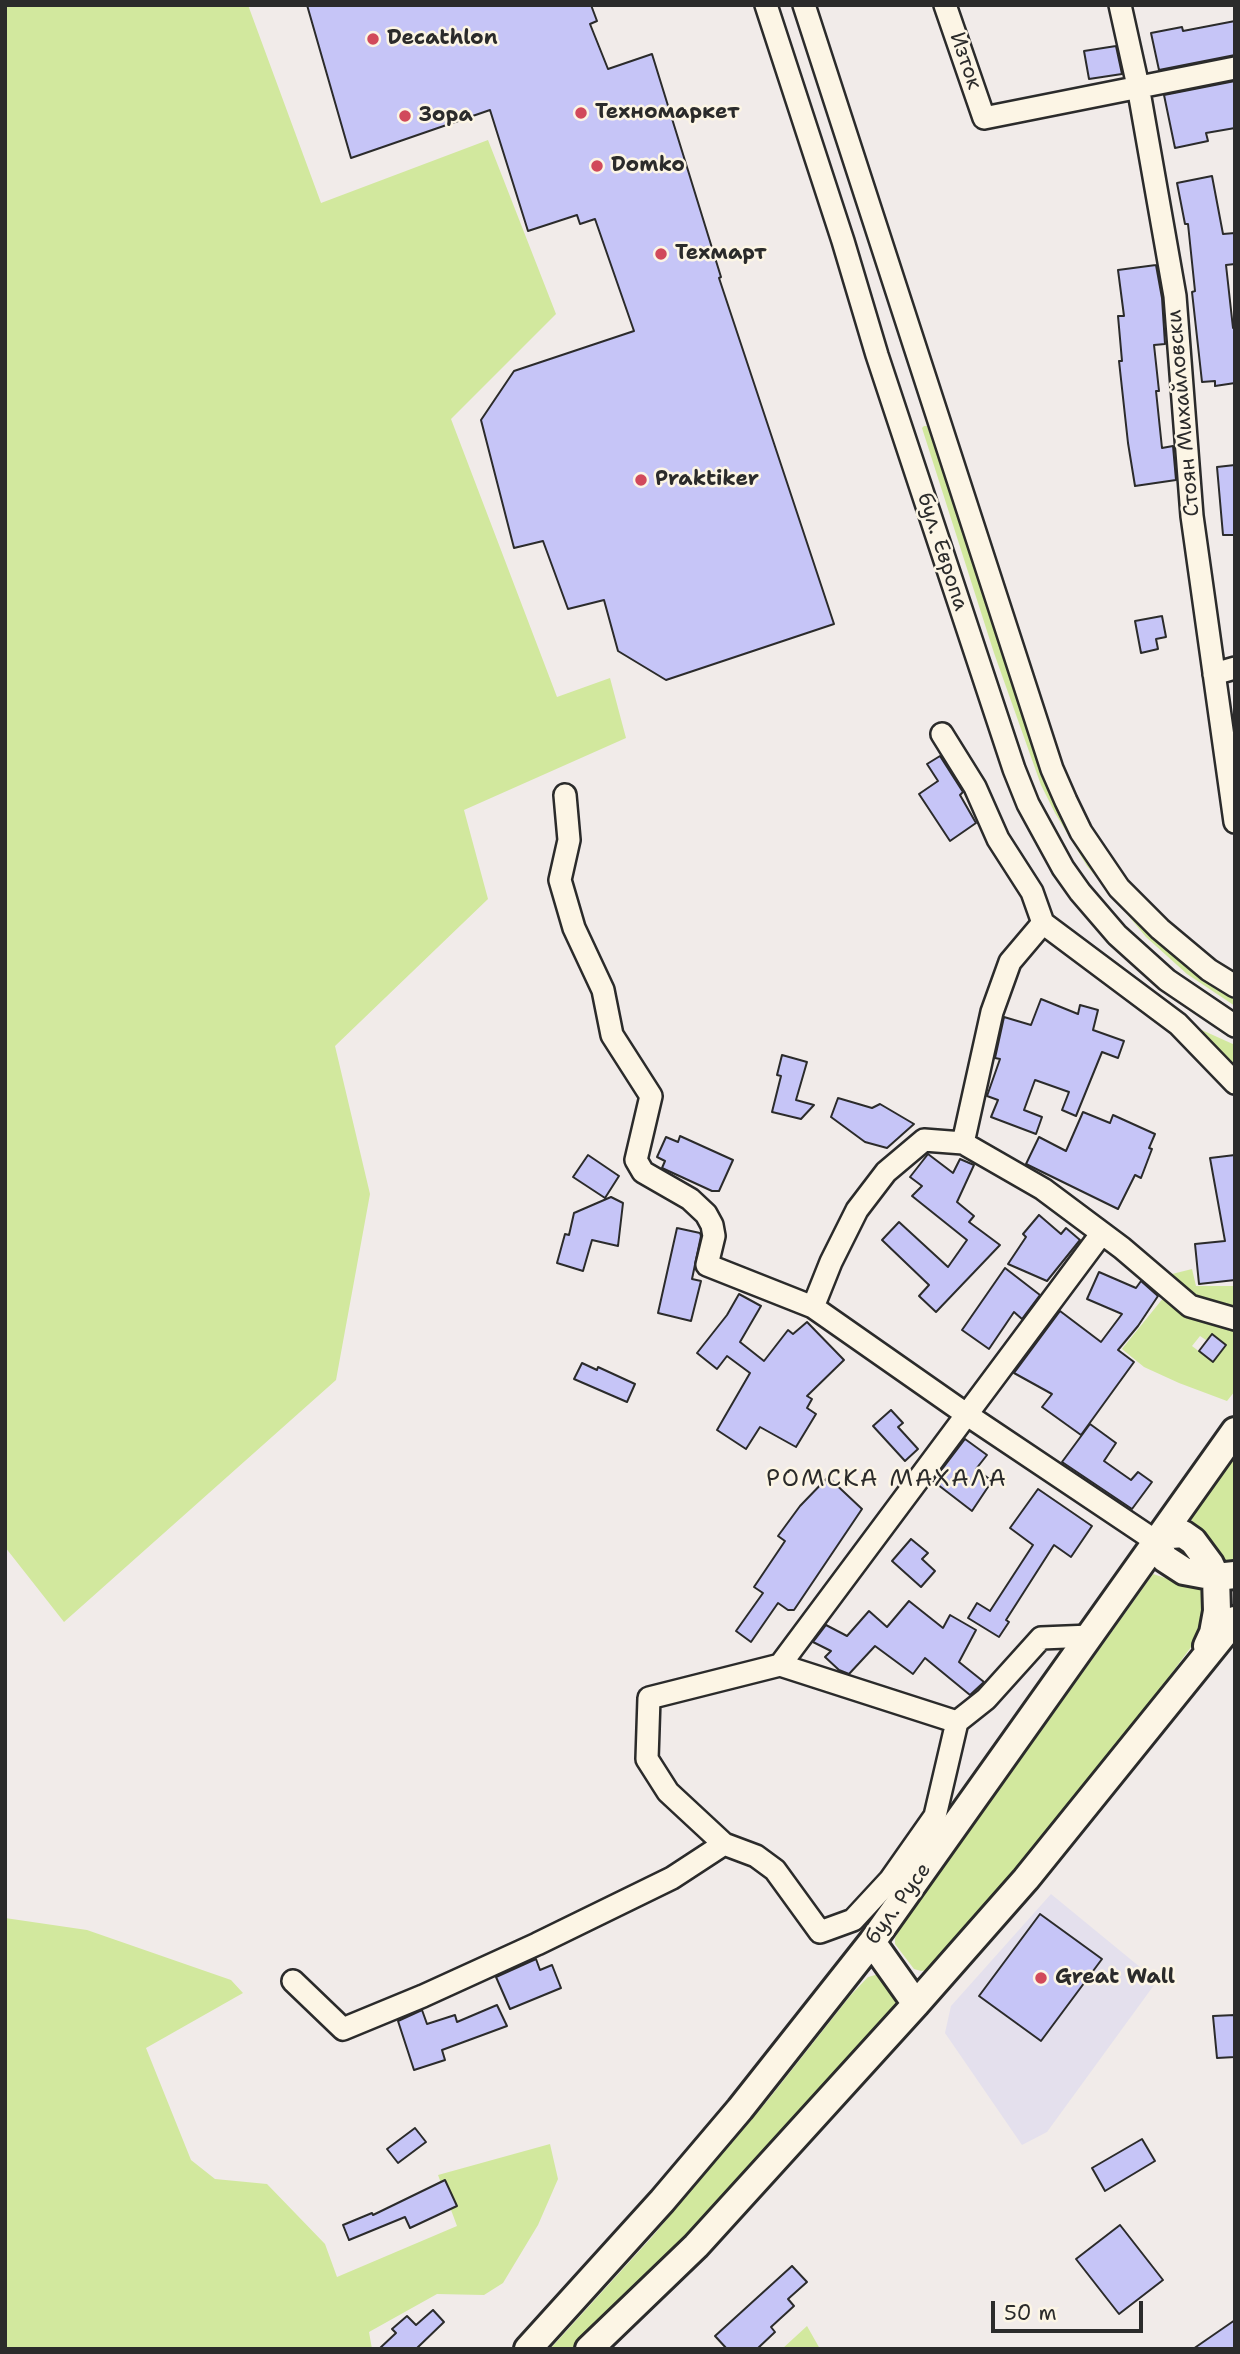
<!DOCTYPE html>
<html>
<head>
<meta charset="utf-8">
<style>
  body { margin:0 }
  #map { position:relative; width:1240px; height:2354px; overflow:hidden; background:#f1ebe9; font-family:"Shantell Sans",sans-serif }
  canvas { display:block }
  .frame { position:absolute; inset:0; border:7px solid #2b2b2b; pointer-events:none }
  .scale { position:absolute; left:991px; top:2301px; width:152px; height:32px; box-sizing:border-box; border:4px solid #2b2b2b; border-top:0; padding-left:9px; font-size:21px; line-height:24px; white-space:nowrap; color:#2b2b2b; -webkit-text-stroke:5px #fcf5e5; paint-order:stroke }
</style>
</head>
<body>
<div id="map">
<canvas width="1240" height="2354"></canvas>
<div class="frame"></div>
<div class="scale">50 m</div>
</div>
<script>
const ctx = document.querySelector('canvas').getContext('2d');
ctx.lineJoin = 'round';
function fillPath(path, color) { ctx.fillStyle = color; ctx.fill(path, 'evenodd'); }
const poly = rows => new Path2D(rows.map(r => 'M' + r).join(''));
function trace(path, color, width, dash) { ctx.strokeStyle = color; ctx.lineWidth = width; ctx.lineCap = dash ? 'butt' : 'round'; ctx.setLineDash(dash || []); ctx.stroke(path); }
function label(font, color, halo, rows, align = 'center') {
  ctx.font = font + ' "Shantell Sans",sans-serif'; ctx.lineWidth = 5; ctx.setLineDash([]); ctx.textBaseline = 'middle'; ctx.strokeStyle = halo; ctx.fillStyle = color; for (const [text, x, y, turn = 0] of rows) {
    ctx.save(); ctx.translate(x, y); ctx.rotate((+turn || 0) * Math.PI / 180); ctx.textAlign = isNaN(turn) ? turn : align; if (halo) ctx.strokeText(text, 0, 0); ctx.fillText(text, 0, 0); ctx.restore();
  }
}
const built = poly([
  [1051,1894,1157,1981,1047,2132,1022,2145,945,2033,951,2006]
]);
const green = poly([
  [5,5,248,5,321,203,488,140,556,314,451,419,557,697,610,678,626,738,464,810,488,899,335,1046,370,1194,336,1380,64,1622,5,1547],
  [924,426,927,426,1080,836,1235,995,1235,1006,1187,974,1146,937,1087,866,1055,813,1041,785,994,653,922,428],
  [1184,1022,1235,1045,1235,1076],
  [1192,1269,1196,1286,1235,1286,1235,1391,1227,1401,1179,1383,1144,1367,1122,1349,1164,1297,1172,1274],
  [1212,1334,1226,1345,1213,1362,1192,1346,1200,1336,1206,1340],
  [1235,1455,1235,1566,1222,1564,1191,1519],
  [1153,1574,1202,1590,1206,1601,1205,1619,1197,1639,1100,1770,932,1970,921,1971,914,1969,895,1944,895,1938,900,1929],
  [5,1918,87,1930,231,1980,243,1993,146,2048,191,2160,215,2179,267,2184,325,2244,337,2277,457,2226,438,2175,550,2144,558,2179,538,2225,503,2283,484,2295,437,2294,369,2332,372,2349,5,2349],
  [879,1974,894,1992,900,2006,819,2100,582,2349,550,2349,651,2238,768,2100,850,1996,868,1977],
  [807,2326,820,2349,782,2349]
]);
const building = poly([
  [307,5,591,5,597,21,590,24,608,69,652,54,721,277,719,278,834,624,666,680,618,651,604,600,568,609,543,541,514,548,481,420,514,371,634,331,595,219,580,224,577,215,528,231,490,110,351,158,307,5],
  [1235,21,1235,55,1159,70,1151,33,1182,27,1183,31,1235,21],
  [1116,46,1122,74,1089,79,1084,51,1116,46],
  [1235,81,1235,128,1206,133,1208,141,1175,148,1164,95,1235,81],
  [1212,176,1223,234,1235,233,1235,264,1226,265,1233,328,1235,328,1235,383,1215,386,1215,381,1202,382,1192,292,1195,291,1188,224,1185,224,1177,183,1212,176],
  [1156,265,1162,298,1165,344,1154,345,1159,391,1156,391,1162,448,1173,446,1176,480,1135,486,1128,443,1119,361,1122,361,1118,316,1124,316,1118,270,1156,265],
  [1235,465,1235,535,1223,535,1217,467,1235,465],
  [1162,616,1166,637,1156,639,1158,649,1141,653,1135,621,1162,616],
  [940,756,963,792,960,795,976,823,950,841,919,794,938,781,927,764,940,756],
  [1041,999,1078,1014,1080,1005,1098,1010,1093,1030,1124,1041,1118,1058,1102,1052,1076,1116,1062,1110,1069,1092,1035,1080,1024,1110,1042,1117,1036,1134,991,1117,998,1100,987,1096,1000,1059,995,1058,1004,1017,1031,1025,1041,999],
  [782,1055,807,1062,796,1100,814,1105,801,1119,772,1112,781,1076,777,1075,782,1055],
  [838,1098,872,1108,880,1104,914,1124,887,1148,865,1142,831,1117,838,1098],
  [1083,1112,1110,1123,1113,1115,1155,1134,1149,1148,1152,1149,1141,1178,1135,1175,1118,1209,1026,1164,1039,1137,1066,1151,1083,1112],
  [680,1136,733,1160,719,1191,712,1191,662,1168,665,1161,657,1157,666,1137,678,1142,680,1136],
  [928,1154,953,1173,960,1159,974,1165,957,1202,974,1216,969,1222,1000,1245,936,1312,919,1296,929,1285,882,1240,899,1222,948,1267,967,1240,912,1196,922,1186,910,1177,928,1154],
  [588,1155,619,1176,605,1198,573,1177,588,1155],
  [1235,1155,1235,1280,1199,1284,1195,1244,1225,1241,1210,1158,1235,1155],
  [611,1197,623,1203,618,1246,592,1240,583,1271,557,1263,565,1234,569,1235,574,1213,611,1197],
  [1039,1215,1061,1234,1066,1228,1080,1240,1047,1281,1008,1264,1026,1237,1023,1234,1039,1215],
  [677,1228,700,1233,701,1236,692,1279,701,1281,691,1321,658,1313,677,1228],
  [1005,1268,1040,1295,1022,1319,1014,1312,989,1349,962,1330,1005,1268],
  [1099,1272,1136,1288,1141,1281,1158,1296,1138,1326,1118,1350,1134,1362,1081,1435,1042,1407,1052,1394,1014,1373,1060,1311,1101,1342,1122,1314,1087,1299,1099,1272],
  [739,1294,761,1306,740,1342,764,1361,788,1330,793,1334,807,1322,844,1360,807,1396,812,1399,807,1408,816,1414,796,1447,760,1427,746,1449,717,1430,750,1373,727,1356,717,1369,697,1353,727,1315,739,1294],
  [1212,1334,1226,1345,1213,1362,1199,1351,1212,1334],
  [582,1363,597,1370,598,1367,635,1384,627,1402,574,1379,582,1363],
  [891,1410,903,1423,898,1427,918,1449,905,1461,873,1426,891,1410],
  [1090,1424,1116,1443,1104,1461,1131,1480,1138,1472,1152,1482,1132,1509,1062,1462,1090,1424],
  [965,1439,987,1455,976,1469,992,1481,972,1511,933,1481,965,1439],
  [828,1477,862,1509,794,1610,788,1610,778,1603,751,1642,736,1631,763,1593,754,1587,785,1541,778,1536,800,1506,828,1477],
  [1038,1489,1092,1526,1071,1557,1054,1545,1006,1620,1009,1622,999,1637,968,1618,977,1603,990,1611,1033,1545,1010,1528,1038,1489],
  [911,1539,928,1553,922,1559,935,1571,921,1587,892,1561,911,1539],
  [909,1601,943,1628,950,1615,976,1630,959,1662,984,1682,970,1695,925,1658,913,1674,875,1646,849,1674,839,1670,825,1657,831,1651,813,1642,826,1625,847,1636,869,1611,887,1627,909,1601],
  [1040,1914,1102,1959,1041,2041,979,1996,1040,1914],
  [536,1959,540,1970,552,1965,561,1988,510,2009,496,1977,536,1959],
  [497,2005,507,2026,442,2050,445,2060,414,2070,398,2021,422,2010,427,2024,455,2015,457,2022,497,2005],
  [1235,2015,1235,2057,1217,2058,1213,2016,1235,2015],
  [415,2128,426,2142,398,2163,387,2149,415,2128],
  [1142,2139,1155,2161,1105,2191,1092,2168,1142,2139],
  [445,2180,457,2206,410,2228,405,2217,349,2240,343,2225,372,2213,373,2215,445,2180],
  [1120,2225,1163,2280,1119,2314,1076,2259,1120,2225],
  [792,2266,807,2282,788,2299,794,2306,771,2327,775,2332,757,2349,727,2349,715,2336,792,2266],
  [433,2310,444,2322,416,2349,379,2349,396,2333,392,2329,407,2316,416,2325,433,2310],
  [1235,2320,1235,2349,1193,2349,1235,2320]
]);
const minor = poly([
  [766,5,843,241,877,355,1014,769,1028,804,1063,868,1080,892,1117,935,1167,980,1235,1026],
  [804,5,1052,769,1066,801,1081,832,1119,888,1160,929,1209,970,1235,986],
  [945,5,984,118,1235,68],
  [1120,5,1138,86,1175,296,1192,516,1235,822],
  [1214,674,1235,668],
  [942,734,975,787,998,839,1032,892,1043,923,1010,962,992,1012,963,1143],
  [565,795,569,840,560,880,574,928,603,990,612,1035,651,1096,636,1160,643,1172,690,1199,706,1214,712,1225,714,1236,707,1265,813,1307,966,1414,1157,1542],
  [1043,923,1178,1024,1235,1083],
  [813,1307,831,1262,857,1210,886,1172,924,1140,963,1143,1043,1189,1122,1248,1190,1306,1235,1319],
  [780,1665,1102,1233],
  [724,1844,668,1792,647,1759,649,1698,780,1665,957,1722],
  [293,1981,343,2029,423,1996,537,1944,672,1878,724,1844,756,1856,775,1870,820,1932,853,1920,890,1880,935,1816,957,1722,986,1699,1041,1638,1091,1636]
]);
const major = poly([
  [1207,1646,1213,1633,1217,1611,1216,1577,1210,1564,1193,1541,1183,1534,1171,1535,1157,1542,1164,1558,1184,1571,1216,1577,1235,1575],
  [872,1942,916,2004],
  [528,2349,662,2201,740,2109,872,1942,1235,1431],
  [589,2349,696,2246,916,2004,1026,1879,1235,1620]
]);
const markers = [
  [373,39,7,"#d1495b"],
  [581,113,7,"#d1495b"],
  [405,116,7,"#d1495b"],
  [597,166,7,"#d1495b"],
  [661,254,7,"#d1495b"],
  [641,480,7,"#d1495b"],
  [1041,1978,7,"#d1495b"]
];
const poiNames = [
  ["Decathlon",387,39],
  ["Техномаркет",595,113],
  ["Зора",419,116],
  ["Domko",611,166],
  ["Техмарт",675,254],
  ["Praktiker",655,480],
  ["Great Wall",1055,1978]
];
const streetNames = [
  ["Изток",965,61,71],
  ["Стоян Михайловски",1184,413,-95],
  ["бул. Европа",942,552,72],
  ["бул. Русе",899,1904,-54]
];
const quarterNames = [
  ["РОМСКА МАХАЛА",887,1480]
];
fillPath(built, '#e4e0ed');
fillPath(green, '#d2e89e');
fillPath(building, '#c6c5f7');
trace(building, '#2b2b2b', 2);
trace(minor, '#2b2b2b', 26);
trace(major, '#2b2b2b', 32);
trace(minor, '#fcf5e5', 21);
trace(major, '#fcf5e5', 26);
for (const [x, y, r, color] of markers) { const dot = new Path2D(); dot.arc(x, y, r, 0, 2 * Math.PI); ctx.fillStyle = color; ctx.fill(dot); trace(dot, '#fcf5e5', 2.5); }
label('bold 21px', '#2b2b2b', '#fcf5e5', poiNames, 'left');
label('21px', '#2b2b2b', '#fcf5e5', streetNames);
ctx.letterSpacing = '2px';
label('24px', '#2b2b2b', '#fcf5e5', quarterNames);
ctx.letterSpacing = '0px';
</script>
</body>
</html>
